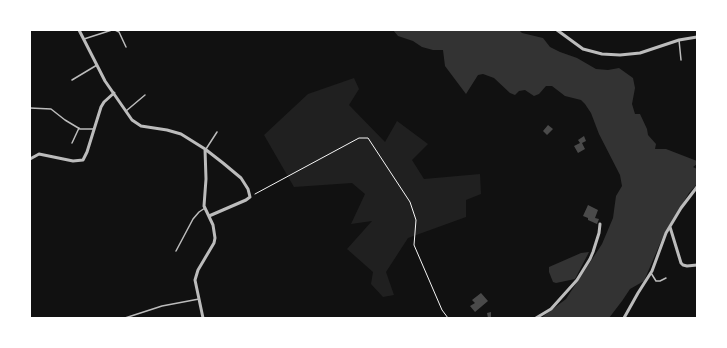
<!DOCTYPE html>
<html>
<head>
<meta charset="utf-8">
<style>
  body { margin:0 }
  #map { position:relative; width:727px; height:348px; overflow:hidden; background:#111; font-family:Cabin,sans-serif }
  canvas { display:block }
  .frame { position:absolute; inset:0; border:31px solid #fff; pointer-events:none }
</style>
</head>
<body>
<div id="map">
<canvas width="727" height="348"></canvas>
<div class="frame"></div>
</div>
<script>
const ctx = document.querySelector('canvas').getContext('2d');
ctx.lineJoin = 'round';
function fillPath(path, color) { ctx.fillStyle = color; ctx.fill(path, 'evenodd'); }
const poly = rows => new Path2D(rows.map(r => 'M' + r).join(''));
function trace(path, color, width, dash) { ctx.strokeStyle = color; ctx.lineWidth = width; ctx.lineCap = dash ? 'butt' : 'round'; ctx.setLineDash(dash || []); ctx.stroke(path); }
const green = poly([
  [354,78,359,89,349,105,385,142,397,121,428,144,412,160,424,179,480,174,481,194,466,200,466,217,408,238,386,272,394,295,383,297,371,284,373,272,347,249,372,221,351,224,365,194,352,183,294,187,264,135,308,94]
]);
const water = poly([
  [393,30,519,30,522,33,543,38,550,47,560,52,577,58,596,69,608,70,619,68,633,78,635,88,632,104,635,114,640,114,647,129,648,135,656,144,655,149,666,149,697,161,697,164,693,167,697,169,697,184,689,193,668,228,665,232,644,281,630,289,622,301,609,318,541,318,566,299,602,244,613,218,616,196,622,186,620,175,599,134,591,113,585,104,581,100,565,96,552,86,546,86,539,94,534,96,525,90,519,91,515,95,510,93,494,78,483,74,478,75,466,94,445,66,443,50,433,50,422,47,413,41,398,36],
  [589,252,575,279,556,283,553,282,549,272,549,267,581,253]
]);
const building = poly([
  [548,125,553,129,547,135,543,131],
  [584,136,586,141,582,143,585,149,578,153,574,146,580,143,578,140],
  [588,205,598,210,595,218,599,219,597,224,588,220,588,218,583,216],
  [481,293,488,301,475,312,470,306,475,303,472,300],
  [491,312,491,318,488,318,487,313]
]);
const path = poly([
  [255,194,359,138,368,138,410,202,416,220,414,245,442,310,448,318]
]);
const service = poly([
  [115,30,119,32,126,47],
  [84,39,112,30],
  [679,40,681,60],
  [72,80,97,65],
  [30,108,51,109,65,120,80,129,94,129],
  [126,111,145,95],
  [72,143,79,128],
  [206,149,217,132],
  [176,251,193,219,199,212,205,208],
  [651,273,656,281,660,281,666,278],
  [125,318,162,306,199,299]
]);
const minor = poly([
  [79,30,105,81,132,120,141,126,167,130,181,134,205,149,206,179,204,206,213,225,215,238,214,243,198,270,195,280,203,318],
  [557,30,583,49,602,54,620,55,640,53,679,40,697,37],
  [205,149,223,163,241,178,248,189,250,197,246,200,209,216],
  [30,159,39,154,73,161,83,160,87,152,101,107,104,102,114,93],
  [670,227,681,263,683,265,687,266,697,265],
  [536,318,551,309,577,280,590,259,593,252,599,233,600,224],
  [624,318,638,293,652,271,666,233,681,208,697,187]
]);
fillPath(green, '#202020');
fillPath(water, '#333');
fillPath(building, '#4a4a4a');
trace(path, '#f5f5f5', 1);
trace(service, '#bcbcbc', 1.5);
trace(minor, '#bcbcbc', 3);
</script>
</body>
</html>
